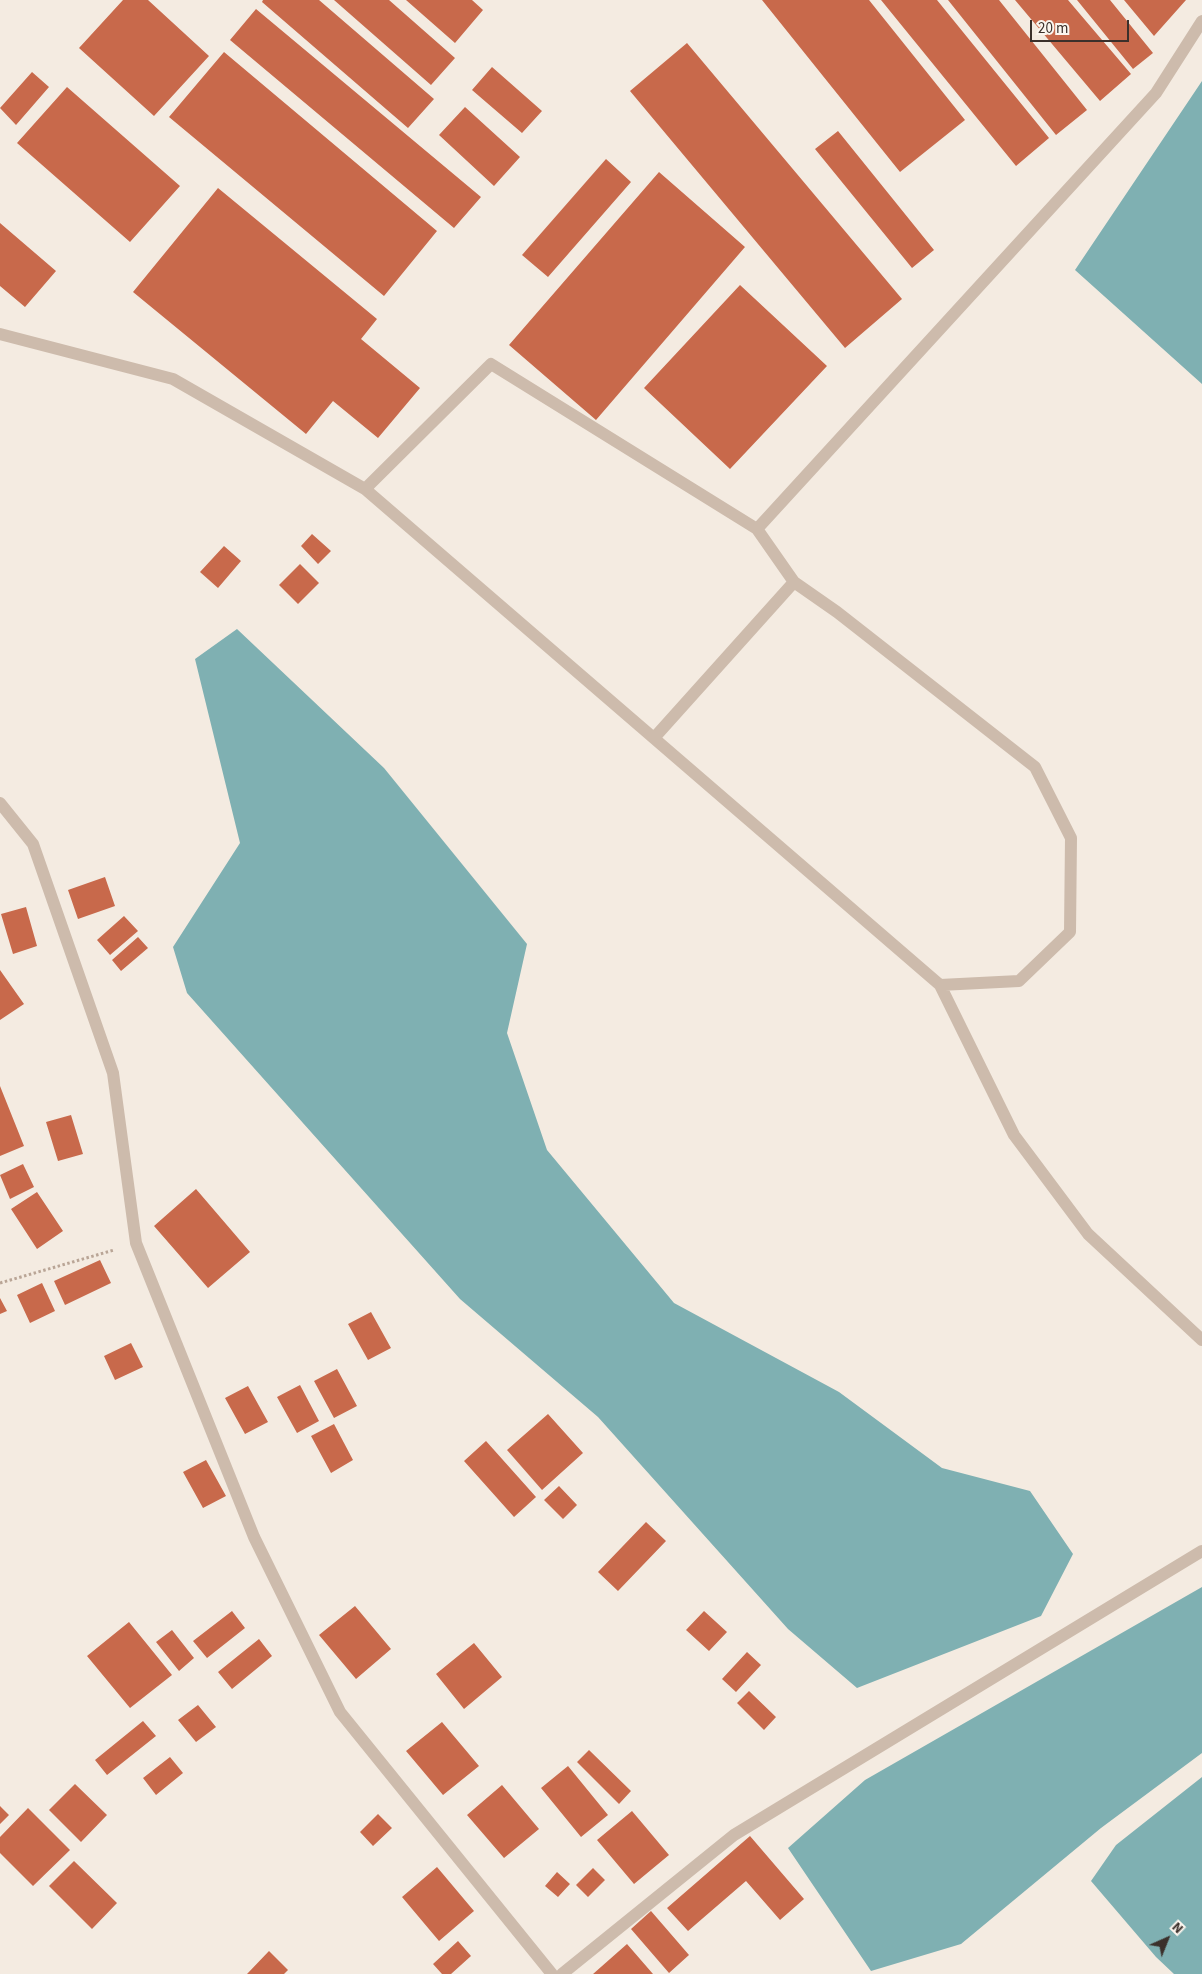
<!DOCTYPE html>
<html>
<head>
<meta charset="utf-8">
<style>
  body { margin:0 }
  #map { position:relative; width:1202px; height:1974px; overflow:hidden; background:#f4ebe1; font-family:"Source Sans 3",sans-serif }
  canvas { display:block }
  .north { position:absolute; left:1142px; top:1914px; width:50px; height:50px; -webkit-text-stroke:4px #fbf5ee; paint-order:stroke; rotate:44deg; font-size:14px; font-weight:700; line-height:20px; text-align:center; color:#3b302b }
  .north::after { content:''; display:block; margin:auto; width:18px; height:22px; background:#3b302b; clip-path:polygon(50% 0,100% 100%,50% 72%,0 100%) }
  .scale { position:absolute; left:1030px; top:20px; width:99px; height:22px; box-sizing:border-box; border:2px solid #3b302b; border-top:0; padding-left:6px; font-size:15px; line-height:18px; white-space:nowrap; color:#3b302b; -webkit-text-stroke:4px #fbf5ee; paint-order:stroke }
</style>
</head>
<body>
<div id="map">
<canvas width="1202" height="1974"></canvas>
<div class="north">N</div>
<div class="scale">20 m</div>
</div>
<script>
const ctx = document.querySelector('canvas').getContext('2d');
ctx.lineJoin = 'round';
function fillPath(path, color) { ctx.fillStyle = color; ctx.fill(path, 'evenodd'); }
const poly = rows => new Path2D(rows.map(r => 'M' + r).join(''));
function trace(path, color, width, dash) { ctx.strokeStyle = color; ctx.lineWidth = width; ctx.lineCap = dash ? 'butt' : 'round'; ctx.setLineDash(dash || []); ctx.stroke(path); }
const water = poly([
  [1202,81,1202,384,1075,270],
  [237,629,384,768,527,944,507,1033,547,1150,674,1303,839,1392,942,1468,1030,1491,1073,1554,1041,1616,857,1688,788,1629,598,1417,460,1299,187,993,173,947,240,843,195,659],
  [1202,1587,1202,1753,1101,1828,961,1944,871,1971,788,1848,865,1780],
  [1202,1777,1202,1974,1174,1974,1156,1957,1091,1881,1116,1845]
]);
const building = poly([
  [123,0,148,0,209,56,154,116,79,48],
  [263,0,319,0,434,99,408,128,262,2],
  [334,0,389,0,455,58,431,85],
  [406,0,472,0,483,10,455,43],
  [762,0,869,0,965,120,900,172],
  [881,0,937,0,1049,138,1016,166],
  [948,0,999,0,1087,110,1056,135],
  [1015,0,1068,0,1131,74,1100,101],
  [1077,0,1110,0,1153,53,1133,69],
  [1124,0,1186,0,1154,36],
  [256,9,481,197,454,228,230,40],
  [687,43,902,299,845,348,630,91],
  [224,52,437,231,384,296,169,117],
  [492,67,542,111,522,133,472,90],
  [32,72,49,87,16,125,0,108],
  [67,87,180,186,130,242,17,143],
  [465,107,520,157,494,186,439,135],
  [838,131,934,250,912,268,815,149],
  [606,159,631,182,548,277,522,255],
  [659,172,745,247,596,420,509,345],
  [218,188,377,319,361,339,420,388,378,438,333,401,306,434,133,292],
  [0,223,56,271,25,307,0,286],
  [740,285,827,366,730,469,644,388],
  [312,534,331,551,318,564,301,546],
  [224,546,241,561,218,588,200,572],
  [300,564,319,583,298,604,279,585],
  [105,877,115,906,78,919,68,890],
  [26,907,37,946,13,954,1,914],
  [124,916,138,931,110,955,97,940],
  [138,937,148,948,121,971,112,960],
  [0,970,24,1004,0,1020],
  [0,1086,24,1146,0,1156],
  [71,1115,83,1154,58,1161,46,1122],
  [23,1164,34,1187,10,1199,0,1175],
  [196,1189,250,1252,208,1288,154,1226],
  [37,1192,63,1231,37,1249,11,1209],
  [100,1260,111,1283,65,1305,54,1281],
  [42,1283,55,1311,30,1323,17,1295],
  [0,1298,7,1311,0,1314],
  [371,1312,391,1348,368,1360,348,1324],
  [131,1343,143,1367,115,1380,104,1356],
  [337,1369,357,1406,334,1418,314,1381],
  [300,1385,319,1421,297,1433,277,1397],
  [248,1386,268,1422,245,1434,225,1398],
  [548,1414,583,1453,542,1490,507,1450],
  [334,1424,353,1460,331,1473,311,1436],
  [486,1441,536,1497,514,1517,464,1461],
  [206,1460,226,1496,203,1508,183,1472],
  [559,1486,577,1505,563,1519,544,1500],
  [646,1522,666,1541,618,1591,598,1572],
  [355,1606,391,1649,356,1679,319,1635],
  [232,1611,245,1628,207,1658,193,1641],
  [704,1611,727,1632,709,1651,686,1630],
  [129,1622,172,1675,130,1708,87,1656],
  [172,1630,194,1658,179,1671,156,1642],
  [259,1639,272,1656,232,1689,218,1672],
  [474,1643,502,1677,464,1709,436,1674],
  [747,1652,761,1665,736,1692,722,1679],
  [749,1691,776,1717,764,1730,737,1703],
  [198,1705,216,1727,196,1742,178,1720],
  [143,1721,156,1736,107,1775,95,1760],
  [442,1722,479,1766,443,1795,406,1751],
  [589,1750,631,1791,619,1804,577,1762],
  [170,1757,183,1773,156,1795,143,1778],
  [568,1766,608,1815,581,1837,541,1788],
  [75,1784,107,1815,81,1842,49,1810],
  [502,1785,539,1829,504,1858,467,1815],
  [0,1806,9,1815,0,1824],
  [28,1808,70,1850,33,1886,0,1853,0,1837],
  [632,1811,669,1855,634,1884,597,1840],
  [378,1814,392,1828,373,1846,360,1832],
  [750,1836,804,1899,780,1920,746,1881,688,1931,667,1908],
  [74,1861,117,1903,92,1929,49,1886],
  [437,1867,474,1911,439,1941,402,1897],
  [593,1868,605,1880,588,1897,576,1885],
  [557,1872,570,1884,558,1897,545,1886],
  [651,1911,689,1955,669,1973,631,1929],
  [458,1941,471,1956,451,1974,442,1974,433,1964],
  [627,1944,653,1974,593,1974],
  [269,1951,288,1970,284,1974,247,1974]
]);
const path = poly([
  [0,1283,114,1250]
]);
const street = poly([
  [0,334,173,379,365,489,491,364,757,529,1156,93,1202,21],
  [365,489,940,985,1014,1135,1088,1234,1202,1340],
  [757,529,794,582],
  [654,738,794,582,837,612,1035,767,1071,838,1070,932,1019,981,940,985],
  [0,803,33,844,113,1073,136,1243,254,1537,340,1712,552,1974],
  [562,1974,734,1835,1202,1551]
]);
fillPath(water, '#7fb0b2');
fillPath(building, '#c8694b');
trace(path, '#b9a596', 3, [2.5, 2.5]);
trace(street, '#cdbbac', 12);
</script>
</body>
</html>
